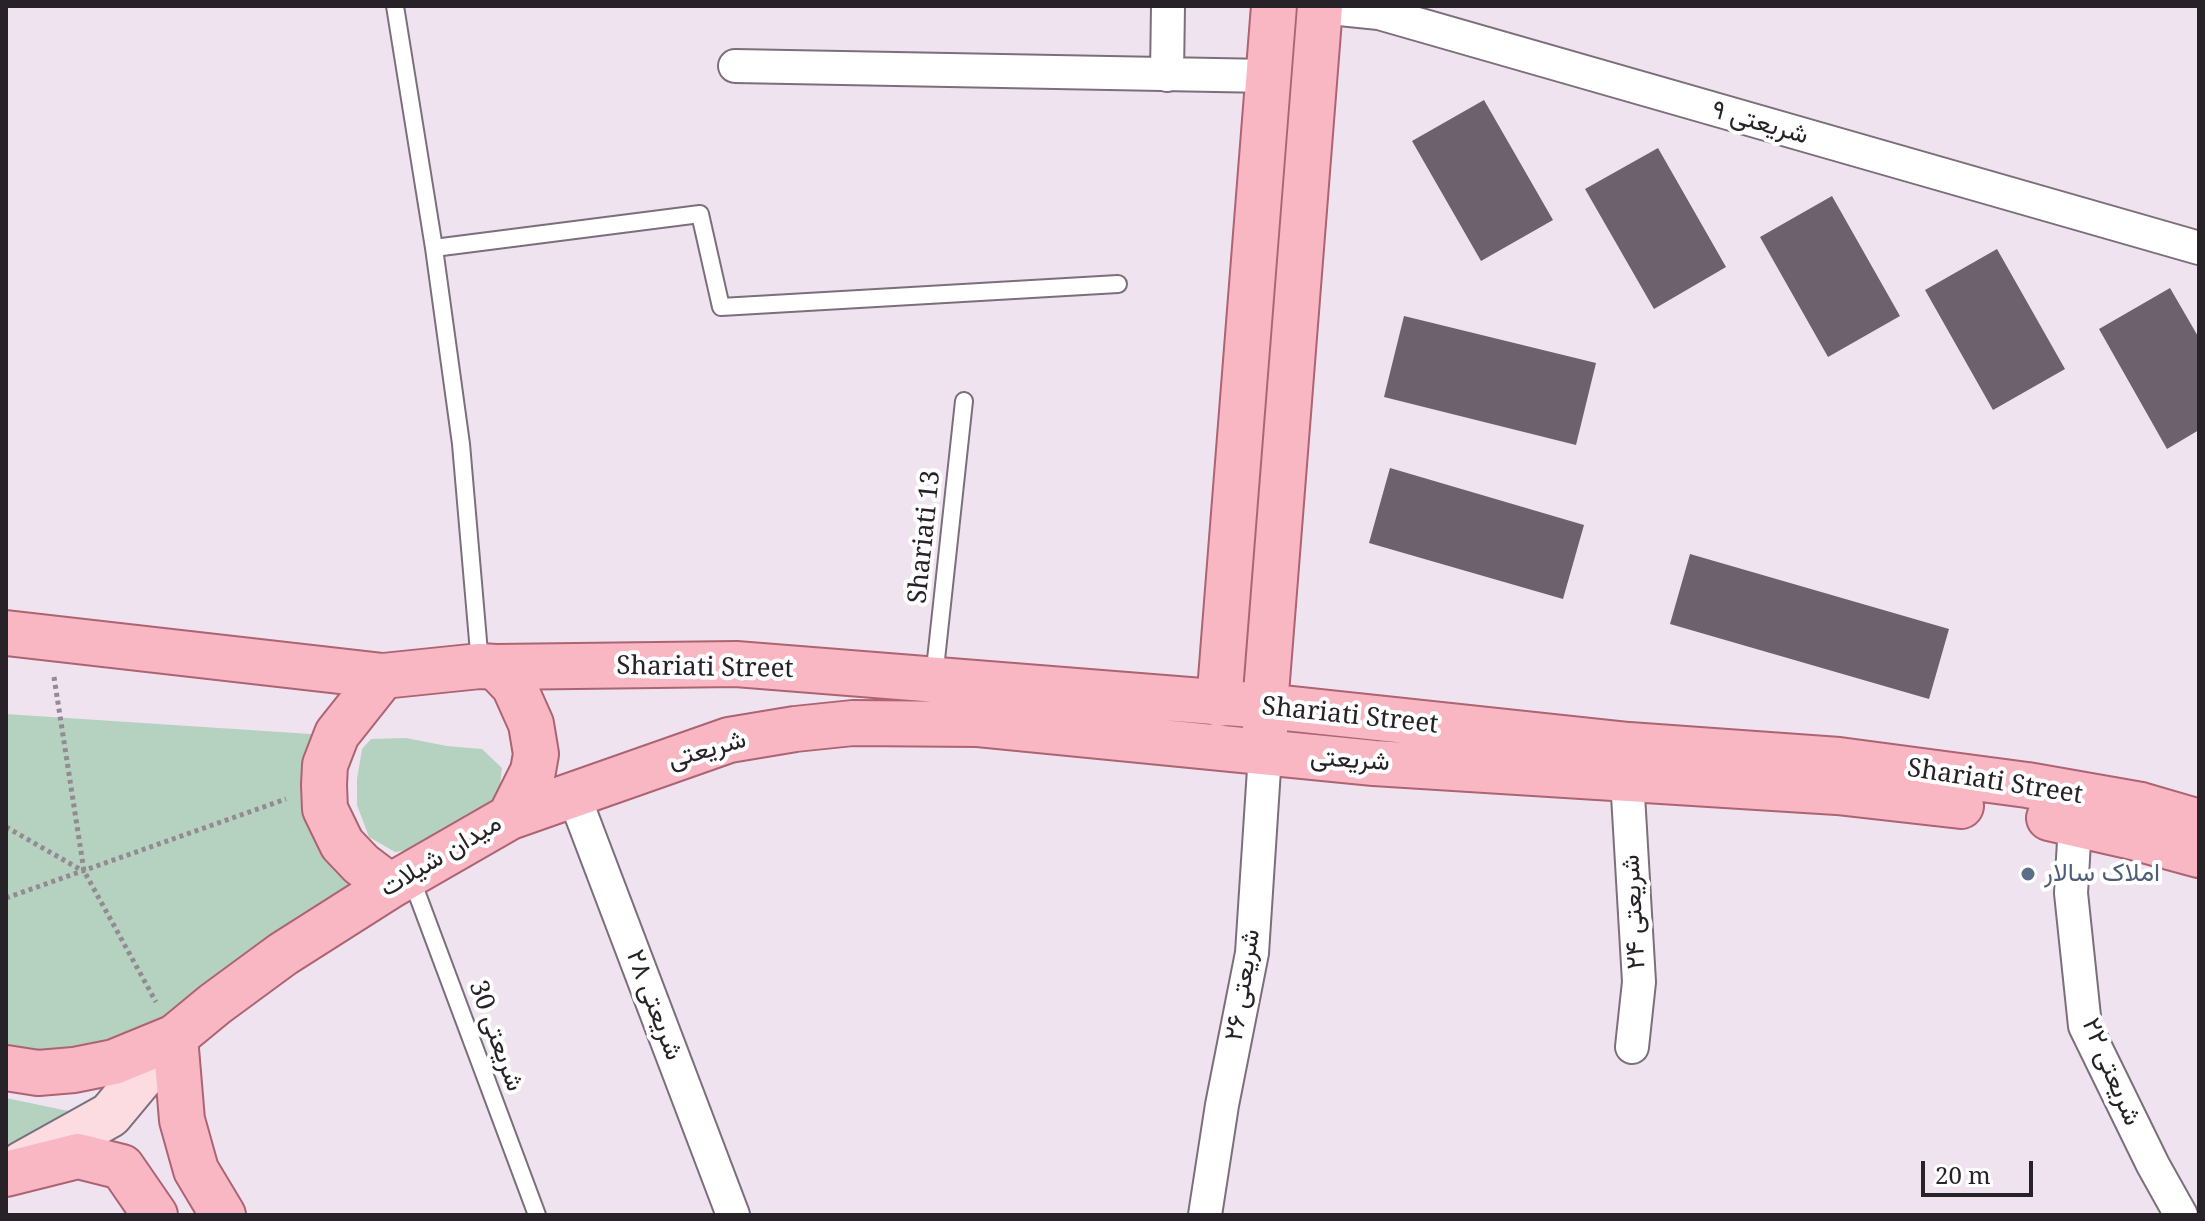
<!DOCTYPE html>
<html>
<head>
<meta charset="utf-8">
<style>
  body { margin:0 }
  #map { position:relative; width:2205px; height:1221px; overflow:hidden; background:#f0e3f0; font-family:"Noto Serif",serif }
  canvas { display:block }
  .frame { position:absolute; inset:0; border:8px solid #272227; pointer-events:none }
  .scale { position:absolute; left:1921px; top:1161px; width:112px; height:36px; box-sizing:border-box; border:4px solid #272227; border-top:0; padding-left:10px; font-size:24px; line-height:28px; white-space:nowrap; color:#272227; -webkit-text-stroke:6px #fff; paint-order:stroke }
</style>
</head>
<body>
<div id="map">
<canvas width="2205" height="1221"></canvas>
<div class="frame"></div>
<div class="scale">20 m</div>
</div>
<script>
const ctx = document.querySelector('canvas').getContext('2d');
ctx.lineJoin = 'round';
function fillPath(path, color) { ctx.fillStyle = color; ctx.fill(path, 'evenodd'); }
const poly = rows => new Path2D(rows.map(r => 'M' + r).join(''));
function trace(path, color, width, dash) { ctx.strokeStyle = color; ctx.lineWidth = width; ctx.lineCap = dash ? 'butt' : 'round'; ctx.setLineDash(dash || []); ctx.stroke(path); }
function label(font, color, halo, rows, align = 'center') {
  ctx.font = font + ' "Noto Serif",Vazirmatn,serif'; ctx.lineWidth = 8; ctx.setLineDash([]); ctx.textBaseline = 'middle'; ctx.strokeStyle = halo; ctx.fillStyle = color; for (const [text, x, y, turn = 0] of rows) {
    ctx.save(); ctx.translate(x, y); ctx.rotate((+turn || 0) * Math.PI / 180); ctx.textAlign = isNaN(turn) ? turn : align; if (halo) ctx.strokeText(text, 0, 0); ctx.fillText(text, 0, 0); ctx.restore();
  }
}
const green = poly([
  [6,714,326,735,302,780,312,831,364,891,154,1026,71,1059,6,1051],
  [406,738,447,746,482,749,502,768,499,793,475,817,421,848,395,852,369,837,357,805,357,779,362,749,371,739],
  [6,1098,78,1113,6,1151]
]);
const building = poly([
  [1484,100,1553,220,1481,261,1412,141],
  [1658,148,1726,267,1654,309,1585,189],
  [1832,196,1900,316,1828,357,1760,237],
  [1997,249,2065,369,1993,410,1925,290],
  [2170,288,2199,338,2199,430,2167,449,2099,329],
  [1404,316,1596,363,1576,445,1384,397],
  [1390,468,1584,525,1563,599,1369,543],
  [1690,554,1949,629,1929,699,1670,624]
]);
const path = poly([
  [54,677,84,871,156,1002],
  [6,827,83,871],
  [6,898,286,799]
]);
const service = poly([
  [395,6,434,248,461,444,480,664],
  [434,248,700,214,721,307,1118,284],
  [934,678,964,401],
  [410,875,537,1215]
]);
const minor = poly([
  [1320,7,1379,13,2199,248],
  [735,66,1269,76],
  [1167,75,1168,6],
  [1627,778,1639,982,1632,1047],
  [574,796,733,1215],
  [2075,824,2071,893,2085,1026,2153,1165,2181,1215],
  [1205,1215,1222,1105,1252,953,1265,754]
]);
const secondary = poly([
  [22,1164,110,1115,175,1037]
]);
const primary = poly([
  [6,633,383,676,480,666,496,667,514,686,531,724,536,754,533,771,510,817,390,886,283,954,215,1004,175,1037,114,1062,74,1070,38,1073,6,1068],
  [496,667,736,664,1265,706,1629,745,1839,760,2027,785,2141,805,2199,822],
  [383,676,337,734,325,765,324,785,325,809,342,844,361,864,390,886],
  [1219,704,1274,6],
  [1265,733,1265,706,1320,6],
  [510,817,729,740,795,729,853,723,978,724,1374,763,1837,792,1961,806],
  [2049,818,2133,837,2199,855],
  [175,1037,182,1120,196,1170,223,1215],
  [6,1174,78,1156,122,1167,155,1215]
]);
const markers = [
  [2028,874,8,"#5c6f8a"]
];
const streetNames = [
  ["شریعتی ۹",1760,123,16],
  ["Shariati 13",925,537,-84],
  ["Shariati Street",705,668,1],
  ["Shariati Street",1350,716,6],
  ["شریعتی",707,750,-16],
  ["شریعتی",1350,760,4],
  ["Shariati Street",1995,782,9],
  ["میدان شیلات",441,856,-31],
  ["شریعتی ۲۴",1634,912,-93],
  ["شریعتی ۲۶",1243,985,-81],
  ["شریعتی ۲۸",654,1005,69],
  ["شریعتی 30",496,1036,70],
  ["شریعتی ۲۲",2111,1072,67]
];
const serviceNames = [
  ["املاک سالار",2044,874]
];
fillPath(green, '#b5d2c0');
fillPath(building, '#6c616c');
trace(service, '#7a6f7a', 20);
trace(minor, '#7a6f7a', 36);
trace(secondary, '#7a6f7a', 48);
trace(primary, '#ac6472', 48);
trace(path, '#938a93', 5, [4, 4]);
trace(service, '#fff', 16);
trace(minor, '#fff', 32);
trace(secondary, '#fcdbe1', 44);
trace(primary, '#f8b7c2', 44);
for (const [x, y, r, color] of markers) { const dot = new Path2D(); dot.arc(x, y, r, 0, 2 * Math.PI); ctx.fillStyle = color; ctx.fill(dot); trace(dot, '#fff', 3); }
label('26px', '#272227', '#fff', streetNames);
label('26px', '#4e5e75', '#fff', serviceNames, 'left');
</script>
</body>
</html>
